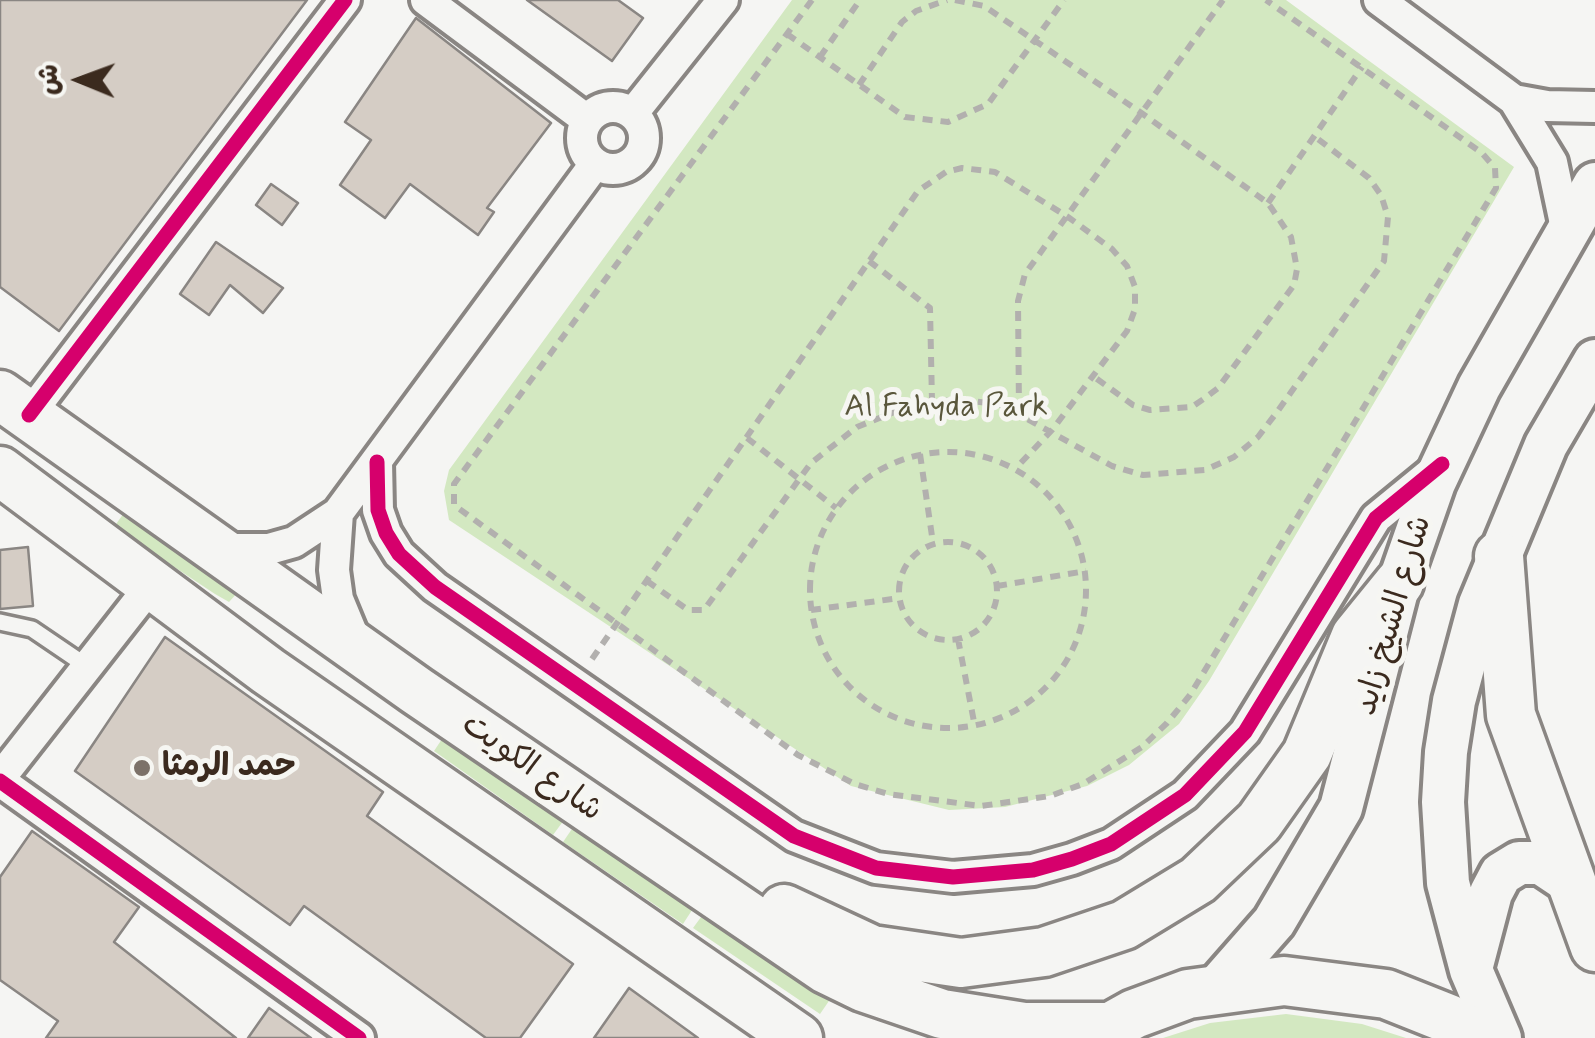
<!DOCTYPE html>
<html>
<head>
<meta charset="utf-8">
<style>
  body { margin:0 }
  #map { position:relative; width:1595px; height:1038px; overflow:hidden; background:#f5f5f3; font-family:Mynerve,"Playpen Sans Arabic",sans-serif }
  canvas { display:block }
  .north { position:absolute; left:30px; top:30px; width:100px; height:100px; -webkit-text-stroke:8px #f6f6f2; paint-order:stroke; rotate:271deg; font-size:28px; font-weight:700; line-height:40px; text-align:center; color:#3b2a1e }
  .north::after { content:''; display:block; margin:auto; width:35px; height:45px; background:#3b2a1e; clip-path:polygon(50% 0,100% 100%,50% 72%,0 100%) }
</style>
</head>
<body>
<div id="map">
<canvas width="1595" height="1038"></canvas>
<div class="north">ش</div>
</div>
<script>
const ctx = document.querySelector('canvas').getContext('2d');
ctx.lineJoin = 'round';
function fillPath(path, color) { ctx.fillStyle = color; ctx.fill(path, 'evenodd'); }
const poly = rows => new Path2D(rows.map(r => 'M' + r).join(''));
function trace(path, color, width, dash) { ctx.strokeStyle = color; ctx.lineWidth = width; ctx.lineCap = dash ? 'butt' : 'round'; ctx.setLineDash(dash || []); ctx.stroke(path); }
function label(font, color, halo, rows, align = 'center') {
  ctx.font = font + ' Mynerve,"Playpen Sans Arabic",sans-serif'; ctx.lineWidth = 10; ctx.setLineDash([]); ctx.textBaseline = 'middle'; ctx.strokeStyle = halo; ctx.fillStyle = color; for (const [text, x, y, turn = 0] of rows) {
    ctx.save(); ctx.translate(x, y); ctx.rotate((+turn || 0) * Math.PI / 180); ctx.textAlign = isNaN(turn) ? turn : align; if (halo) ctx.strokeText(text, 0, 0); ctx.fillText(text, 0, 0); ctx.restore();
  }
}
const green = poly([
  [792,0,1286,0,1514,167,1209,681,1179,724,1129,765,1087,786,1005,807,949,810,851,786,449,520,444,491,449,470],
  [126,510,239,591,229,602,215,594,114,527],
  [444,736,564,820,553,835,434,751],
  [574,826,694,907,683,924,563,842],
  [704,913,831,998,820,1014,693,928],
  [1286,1014,1362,1024,1406,1038,1163,1038,1210,1023]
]);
const building = poly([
  [0,0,307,0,59,331,0,287,0,0],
  [527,0,618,0,643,18,612,61,527,0],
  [416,18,551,123,487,208,494,212,478,235,410,184,385,218,340,185,371,140,345,122,416,18],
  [271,184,298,203,282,225,256,205,271,184],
  [216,242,283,288,263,313,230,285,209,315,180,294,216,242],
  [28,547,33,606,0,609,0,550,28,547],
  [165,637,383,792,367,816,573,964,520,1038,486,1038,304,906,290,925,75,771,165,637],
  [32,831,139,907,114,942,236,1038,46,1038,58,1021,0,980,0,877,32,831],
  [629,988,698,1038,594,1038,629,988],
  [269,1008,311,1038,248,1038,269,1008]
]);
const path = poly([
  [812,0,454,484,454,505,798,755,855,784,888,794,981,806,1050,796,1083,784,1142,747,1167,723,1190,695,1496,188,1495,168,1482,153,1266,0],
  [955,0,984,6,1140,112,1268,203,1291,237,1297,269,1294,285,1218,388,1205,398,1192,407,1150,410,1133,405,1093,376],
  [787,34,905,117,948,122,988,104,1064,0],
  [820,57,860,0],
  [859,85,902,22,916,11,947,0],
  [1268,203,1362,67],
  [869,261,930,308,932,401],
  [1019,411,1018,301,1025,274,1223,0],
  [747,438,836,508],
  '810 590a138 138 0 1 1 276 0a138 138 0 1 1-276 0Z',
  [920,454,933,543],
  '899 591a49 49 0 1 1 98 0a49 49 0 1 1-98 0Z',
  [647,581,688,610,704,610,811,463,857,427,909,406,958,399,1002,405,1112,466,1143,475,1205,470,1234,457,1258,437,1277,412,1384,261,1388,217,1381,195,1369,178,1314,136],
  [997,586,1086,571],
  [811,610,900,598],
  [958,639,975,727],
  [592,659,918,191,946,172,962,168,995,172,1068,217,1112,249,1127,266,1135,287,1135,309,1127,331,1052,430,1016,468]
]);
const service = poly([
  [0,622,32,629,88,667]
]);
const minor = poly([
  [426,0,587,120],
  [1379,0,1514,100,1552,162,1567,233],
  [1514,100,1547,106,1595,107],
  '582 138a31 31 0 1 1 62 0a31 31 0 1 1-62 0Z',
  [633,113,723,0],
  [29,415,345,0],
  [377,462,378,510,386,533,399,554,435,587,794,836,876,868,953,877,1033,870,1072,859,1111,844,1185,795,1245,732,1376,518,1442,464],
  [338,513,334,570,338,599,357,645],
  [220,549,269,549,294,542,338,513,595,164],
  [0,778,152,584],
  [0,781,359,1038]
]);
const secondary = poly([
  [1471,969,1491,893,1501,874,1519,863,1541,863,1571,883],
  [1217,987,1274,922,1341,808,1399,583,1434,483,1479,387,1595,184],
  [1500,1038,1471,970,1448,883,1443,802,1446,752,1454,701,1480,604,1546,445,1595,361]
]);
const primary = poly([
  [0,395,417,691,826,969,863,987,942,1014,1024,1027,1109,1027],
  [0,471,268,671,798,1038],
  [1499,556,1511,715,1595,947],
  [784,909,872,950,961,963,1044,952,1124,925,1198,880,1259,822,1307,754,1356,636,1399,583],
  [1091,1038,1134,1014,1188,994,1284,981,1386,994,1449,1019,1482,1038]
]);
const cycleway = poly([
  [29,415,345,0],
  [377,462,378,510,386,533,399,554,435,587,794,836,876,868,953,877,1033,870,1072,859,1111,844,1185,795,1245,732,1376,518,1442,464],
  [0,781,359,1038]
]);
const markers = [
  [142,768,10,"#7c7169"]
];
const parkNames = [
  ["Al Fahyda Park",946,408]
];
const streetNames = [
  ["شارع الشيخ زايد",1395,616,-74],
  ["شارع الكويت",531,769,35]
];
const poiNames = [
  ["حمد الرمثا",162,768]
];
fillPath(green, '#d3e8c1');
fillPath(building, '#d5cdc5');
trace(building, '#8a8683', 2.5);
trace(service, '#8a8683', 22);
trace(minor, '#8a8683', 38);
trace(secondary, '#8a8683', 50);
trace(primary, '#8a8683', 55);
trace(path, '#b2b0ae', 6, [10, 8]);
trace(service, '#f5f5f3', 15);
trace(minor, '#f5f5f3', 30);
trace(secondary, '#f5f5f3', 42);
trace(primary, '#f5f5f3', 48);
trace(cycleway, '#d6006c', 15);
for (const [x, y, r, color] of markers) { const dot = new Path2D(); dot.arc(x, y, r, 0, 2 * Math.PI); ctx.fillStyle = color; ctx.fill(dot); trace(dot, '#f6f6f2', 4); }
label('32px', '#5a573c', '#f6f6f2', parkNames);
label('32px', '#3b2a1e', '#f6f6f2', streetNames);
label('bold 32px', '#3b2a1e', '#f6f6f2', poiNames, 'left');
</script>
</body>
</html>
